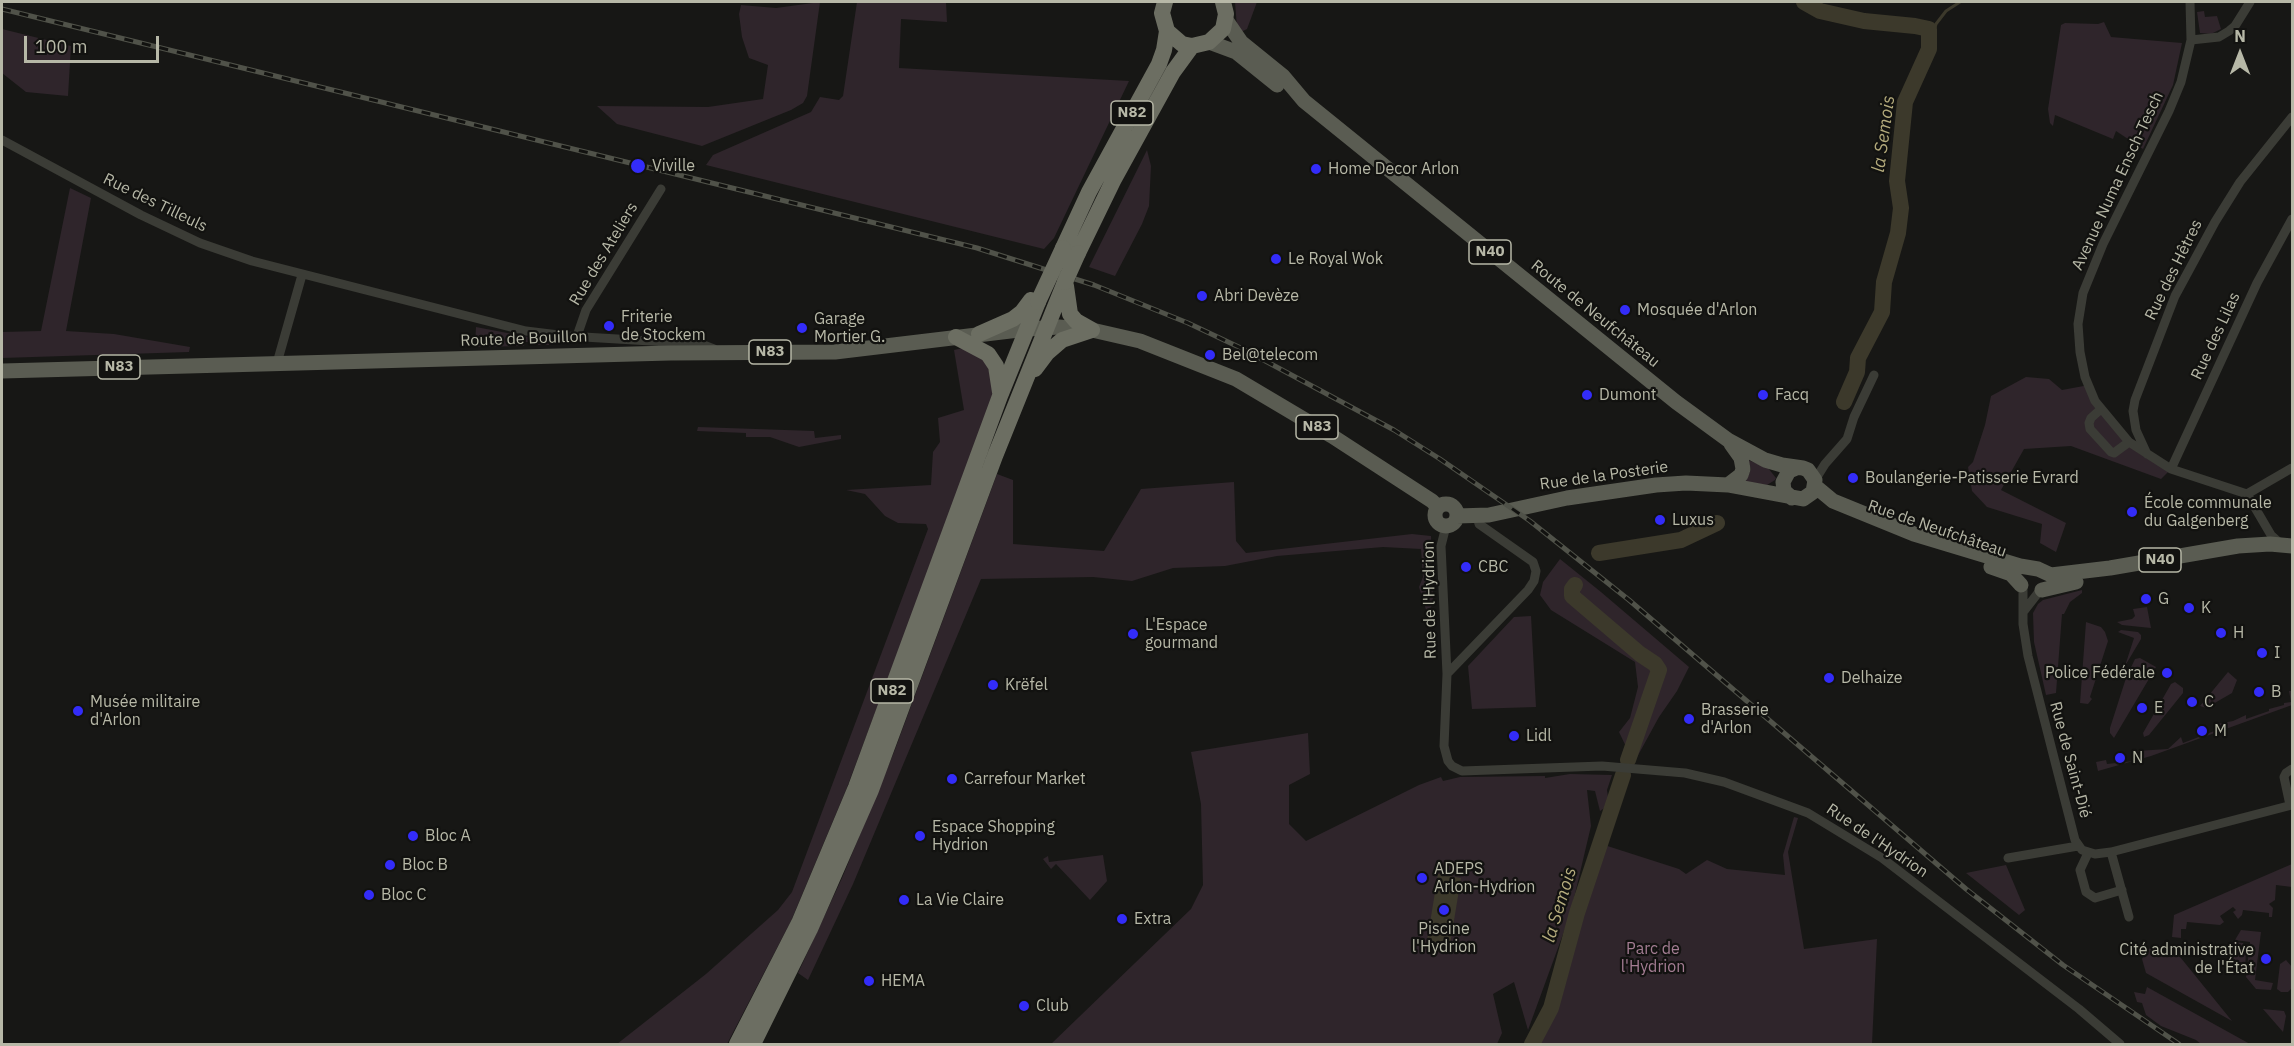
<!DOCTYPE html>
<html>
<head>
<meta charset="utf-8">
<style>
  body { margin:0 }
  #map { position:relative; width:2294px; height:1046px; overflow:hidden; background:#171715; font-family:"IBM Plex Sans",sans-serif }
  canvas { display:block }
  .frame { position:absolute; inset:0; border:3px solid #b7b8a7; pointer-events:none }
  .north { position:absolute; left:2210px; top:24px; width:60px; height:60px; -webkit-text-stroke:4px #121210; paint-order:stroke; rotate:0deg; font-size:16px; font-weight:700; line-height:24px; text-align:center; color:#b7b8a7 }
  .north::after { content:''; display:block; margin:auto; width:21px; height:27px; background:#b7b8a7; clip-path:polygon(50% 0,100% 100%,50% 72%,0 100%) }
  .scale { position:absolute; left:24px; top:36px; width:135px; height:27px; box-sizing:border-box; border:3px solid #b7b8a7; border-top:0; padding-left:8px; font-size:18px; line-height:21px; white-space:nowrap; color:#b7b8a7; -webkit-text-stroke:4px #121210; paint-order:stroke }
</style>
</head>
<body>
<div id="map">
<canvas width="2294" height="1046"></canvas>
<div class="frame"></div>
<div class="north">N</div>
<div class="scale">100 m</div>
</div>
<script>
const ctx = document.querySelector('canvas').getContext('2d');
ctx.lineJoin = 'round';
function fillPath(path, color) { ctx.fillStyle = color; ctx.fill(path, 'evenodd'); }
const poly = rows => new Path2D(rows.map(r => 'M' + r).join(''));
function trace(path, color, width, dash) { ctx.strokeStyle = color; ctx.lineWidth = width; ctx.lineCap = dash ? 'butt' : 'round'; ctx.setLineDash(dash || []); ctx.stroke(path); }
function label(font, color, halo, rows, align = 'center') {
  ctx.font = font + ' "IBM Plex Sans",sans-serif'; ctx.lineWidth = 4.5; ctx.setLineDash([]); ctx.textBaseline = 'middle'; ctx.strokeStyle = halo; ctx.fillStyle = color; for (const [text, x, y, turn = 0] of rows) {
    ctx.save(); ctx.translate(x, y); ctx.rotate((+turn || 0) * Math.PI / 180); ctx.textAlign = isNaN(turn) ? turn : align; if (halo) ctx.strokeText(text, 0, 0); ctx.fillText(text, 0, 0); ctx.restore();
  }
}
const green = poly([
  [820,2,807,96,803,103,791,110,702,146,617,124,597,106,708,107,763,99,768,65,749,58,742,37,739,14,741,5,776,8],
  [857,2,946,2,947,22,901,19,899,68,1129,81,1054,238,1044,249,706,165,713,155,811,112,820,97,839,100,843,96],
  [1235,2,1257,2,1247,29,1241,32,1237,28],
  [2204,11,2205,17,2217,16,2221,29,2211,34,2200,33,2197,12],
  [2104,22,2111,37,2182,43,2173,85,2143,149,2116,131,2113,139,2055,115,2053,126,2050,123,2048,109,2061,25,2065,23,2098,24],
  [2,29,71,46,68,96,26,92,2,73],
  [1147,150,1151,166,1149,206,1142,224,1115,276,1089,267],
  [70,188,91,198,66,331,114,334,190,347,189,352,2,358,2,332,41,331],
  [476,327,549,341,549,345,535,345,535,342,525,342,524,346,475,347],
  [963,348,986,359,995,394,846,790,791,921,727,1044,617,1044,706,974,778,910,792,892,928,529,926,524,898,523,885,516,865,494,846,490,931,485,933,452,940,442,938,418,964,410,954,350],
  [2026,377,2049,379,2062,390,2089,385,2113,424,2171,469,2161,479,2071,446,2024,449,2001,490,2066,523,2056,552,2040,543,2042,524,1987,507,1972,491,1968,467,1973,462,1985,425,1991,396],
  [698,427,814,431,815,438,841,435,841,439,799,447,770,437,746,437,746,433,697,431],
  [1748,460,1768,468,1776,478,1775,480,1767,485,1745,483,1751,469],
  [997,474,1013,480,1013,544,1104,551,1141,489,1234,482,1236,541,1246,553,1412,534,1431,536,1433,604,1427,613,1419,587,1423,577,1421,549,1383,547,1277,556,1225,566,1173,568,1132,581,1093,577,981,579,853,884,808,980,798,973,842,878,894,752],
  [1560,559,1601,592,1689,667,1677,691,1659,717,1636,759,1632,759,1619,732,1630,718,1638,687,1635,662,1551,610,1540,595,1543,582],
  [2082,590,2082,593,2070,602,2064,614,2062,614,2056,693,2046,695,2034,642,2033,613,2038,604,2043,600],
  [2147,607,2151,628,2122,625,2117,622,2132,619,2135,616,2133,609],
  [1531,616,1536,707,1472,709,1468,666,1514,617],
  [2086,622,2101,627,2105,632,2108,641,2090,697,2092,699,2088,704,2080,703],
  [2121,630,2138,632,2141,635,2141,639,2125,666,2134,638,2118,632],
  [2140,658,2156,667,2114,738,2110,733,2110,728,2126,678,2135,659],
  [2228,672,2237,680,2232,693,2206,708,2200,706],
  [2175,682,2183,688,2183,693,2149,735,2144,737,2143,733,2171,684],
  [2289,691,2292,691,2292,705,2151,756,2098,771,2096,762,2106,760,2107,764,2134,761,2134,753,2136,751,2168,749,2181,737,2183,743,2217,730,2217,724,2233,721,2246,715,2246,719,2269,711,2269,709,2284,705,2284,703,2291,702],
  [1308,733,1310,774,1289,785,1289,824,1306,841,1419,785,1441,777,1443,781,1460,777,1545,776,1545,778,1570,774,1612,775,1607,790,1609,805,1600,811,1595,791,1587,790,1591,826,1570,915,1528,1030,1514,982,1493,994,1502,1033,1497,1044,1051,1044,1191,909,1203,885,1201,804,1191,752],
  [1794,817,1798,818,1788,852,1804,949,1877,939,1872,1044,1528,1044,1542,1019,1595,842,1679,869,1686,874,1707,860,1727,869,1785,875,1783,855],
  [1103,855,1107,881,1090,900,1056,864,1051,869,1043,859,1048,856,1049,862],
  [2292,864,2292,887,2276,885,2275,900,2269,904,2273,908,2272,917,2269,917,2269,913,2243,910,2242,915,2238,919,2233,912,2236,910,2233,907,2220,916,2224,922,2220,925,2187,922,2186,929,2181,929,2181,938,2172,937,2174,915],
  [2006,865,2025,910,2019,915,1966,873],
  [2241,930,2261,932,2255,980,2273,983,2271,990,2256,989,2246,977,2250,942,2235,940],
  [2234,942,2243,943,2246,951,2245,970,2242,973,2228,957,2229,945],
  [2156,945,2172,947,2232,1021,2146,973,2142,959,2147,950],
  [2286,960,2292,967,2292,988,2288,992,2281,992,2277,989,2280,964],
  [2147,987,2250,1044,2201,1044,2196,1040,2161,1026,2146,1015,2142,1003,2137,1002,2134,992,2145,994],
  [2263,1009,2284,1011,2286,1016,2283,1032]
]);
const water = poly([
  [1438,874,1461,878,1450,945,1427,941]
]);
const stream = poly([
  [1929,49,1936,24,1946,11,1960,2]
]);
const river = poly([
  [1804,2,1820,11,1864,21,1915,26,1929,29,1929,49,1905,102,1897,181,1901,208,1898,233,1884,282,1882,312,1858,358,1857,372,1844,402],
  [1599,553,1681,540,1717,523],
  [1575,585,1572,589,1572,596,1640,654,1655,664,1659,670,1628,760],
  [1532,1044,1551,1008,1577,913,1623,775]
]);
const street = poly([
  [2190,2,2191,40,2181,82,2169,111,2103,244,2083,293,2078,324,2080,352,2085,377,2095,401,2129,442,2171,469,2247,494,2271,535,2281,544],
  [2191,40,2219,37,2229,31,2235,26,2250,2],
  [2,140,141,215,200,243,252,261,526,331,567,336,701,344,714,349],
  [577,336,586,310,661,189],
  [277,363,302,275],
  [2101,409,2091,418,2089,423,2090,429,2111,452,2114,453,2129,442],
  [2147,454,2136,430,2133,411,2135,400,2175,296,2215,222,2240,182,2292,117],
  [2171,469,2257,283,2292,219],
  [1815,480,1825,464,1847,439,1854,417,1874,375],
  [2247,494,2292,468],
  [1446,526,1441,546,1447,674,1444,746,1448,761,1452,766,1462,771,1602,766,1685,773,1724,782,1808,813,1882,858,2079,1009,2120,1044],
  [2023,588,2023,624,2028,656,2075,840,2082,850,2095,854,2111,852,2292,805],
  [2024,611,2038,593],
  [1447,674,1528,590,1534,581,1536,571,1533,562,1479,524,1477,516],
  [2290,805,2284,777,2286,773,2292,769],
  [2111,852,2129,917],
  [2088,853,2080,870,2086,892,2095,898,2122,890],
  [2008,858,2078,846]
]);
const primary = poly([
  [1226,20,1241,42,1283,76,1304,101,1676,402,1728,440,1765,460,1782,465,1803,468,1808,470,1815,480,1813,492,1803,499,1728,485,1686,483,1656,485,1567,498,1489,515,1457,516],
  [1209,42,1236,52,1277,85],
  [2,371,670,353,835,352,1027,329,1059,327,1092,330,1140,341,1236,379,1332,436,1432,501,1438,507],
  [1728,485,1741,475,1743,469,1741,458,1731,444],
  [1815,486,1833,501,1914,534,2020,566,2038,569,2051,575,2110,568,2238,546,2270,544,2292,546],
  [1792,498,1784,491,1783,482,1789,471,1796,468],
  '1435 515a11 11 0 1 1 22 0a11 11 0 1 1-22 0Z',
  [1991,567,2011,574,2021,585],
  [2042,590,2076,582]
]);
const highway = poly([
  [1165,2,1162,13,1167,31,1182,44,1192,46,1209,42,1223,29,1226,14,1223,2],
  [1063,248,1089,192,1159,64,1164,50,1167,31],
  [1078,253,1113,181,1173,72,1192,46],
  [1066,286,1070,314,1076,321,1092,330],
  [979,334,1013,319,1022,312,1031,300],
  [956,337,988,354,996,366,1000,392],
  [1035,369,1047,353,1062,340,1092,330],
  [737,1044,799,923,856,787,1000,396,1038,302],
  [753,1044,810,929,871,790,995,456,1065,282]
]);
const rail = poly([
  [2,9,977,248,1094,285,1188,323,1243,349,1394,430,1440,459,1530,521,1629,600,1966,889,2063,965,2179,1044]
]);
const highwayBridge = poly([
  [1065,282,1078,253],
  [1038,302,1063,248]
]);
const markers = [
  [638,166,8,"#332cf9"],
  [1316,169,6,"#332cf9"],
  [1276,259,6,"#332cf9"],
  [1202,296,6,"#332cf9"],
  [1625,310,6,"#332cf9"],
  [609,326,6,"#332cf9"],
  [802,328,6,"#332cf9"],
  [1210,355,6,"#332cf9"],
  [1587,395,6,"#332cf9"],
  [1763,395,6,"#332cf9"],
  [1853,478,6,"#332cf9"],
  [2132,512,6,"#332cf9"],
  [1660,520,6,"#332cf9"],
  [1466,567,6,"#332cf9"],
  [2146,599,6,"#332cf9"],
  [2189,608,6,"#332cf9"],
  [2221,633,6,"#332cf9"],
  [1133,634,6,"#332cf9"],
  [2262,653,6,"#332cf9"],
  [2167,673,6,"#332cf9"],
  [1829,678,6,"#332cf9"],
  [993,685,6,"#332cf9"],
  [2259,692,6,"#332cf9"],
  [2192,702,6,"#332cf9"],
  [2142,708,6,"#332cf9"],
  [78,711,6,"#332cf9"],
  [1689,719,6,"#332cf9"],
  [2202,731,6,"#332cf9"],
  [1514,736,6,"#332cf9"],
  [2120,758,6,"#332cf9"],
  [952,779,6,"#332cf9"],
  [413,836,6,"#332cf9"],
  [920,836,6,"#332cf9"],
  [390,865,6,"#332cf9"],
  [1422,878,6,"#332cf9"],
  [369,895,6,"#332cf9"],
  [904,900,6,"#332cf9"],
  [1444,910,6,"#332cf9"],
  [1122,919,6,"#332cf9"],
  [2266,959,6,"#332cf9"],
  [869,981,6,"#332cf9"],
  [1024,1006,6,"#332cf9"]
];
const shields = [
  [1132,113,42],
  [1490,252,42],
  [770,352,42],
  [119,367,42],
  [1317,427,42],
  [2160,560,42],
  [892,691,42]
];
const shieldNames = [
  ["N82",1132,113],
  ["N40",1490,252],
  ["N83",770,352],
  ["N83",119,367],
  ["N83",1317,427],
  ["N40",2160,560],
  ["N82",892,691]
];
const poiNames = [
  ["Viville",652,166],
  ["Home Decor Arlon",1328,169],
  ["Le Royal Wok",1288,259],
  ["Abri Devèze",1214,296],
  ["Mosquée d'Arlon",1637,310],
  ["Friterie",621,317],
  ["de Stockem",621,335],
  ["Garage",814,319],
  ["Mortier G.",814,337],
  ["Bel@telecom",1222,355],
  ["Dumont",1599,395],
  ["Facq",1775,395],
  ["Boulangerie-Patisserie Evrard",1865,478],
  ["École communale",2144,503],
  ["du Galgenberg",2144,521],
  ["Luxus",1672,520],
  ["CBC",1478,567],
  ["G",2158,599],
  ["K",2201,608],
  ["L'Espace",1145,625],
  ["gourmand",1145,643],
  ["H",2233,633],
  ["I",2274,653],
  ["Police Fédérale",2155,673,"right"],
  ["Delhaize",1841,678],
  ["Krëfel",1005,685],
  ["B",2271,692],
  ["Musée militaire",90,702],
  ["d'Arlon",90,720],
  ["C",2204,702],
  ["E",2154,708],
  ["Brasserie",1701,710],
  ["d'Arlon",1701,728],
  ["M",2214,731],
  ["Lidl",1526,736],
  ["N",2132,758],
  ["Carrefour Market",964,779],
  ["Espace Shopping",932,827],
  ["Hydrion",932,845],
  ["Bloc A",425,836],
  ["Bloc B",402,865],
  ["ADEPS",1434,869],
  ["Arlon-Hydrion",1434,887],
  ["Bloc C",381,895],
  ["La Vie Claire",916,900],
  ["Extra",1134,919],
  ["Piscine",1444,929,"center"],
  ["l'Hydrion",1444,947,"center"],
  ["Cité administrative",2254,950,"right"],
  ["de l'État",2254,968,"right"],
  ["HEMA",881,981],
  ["Club",1036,1006]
];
const streetNames = [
  ["Avenue Numa Ensch-Tesch",2118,181,-65],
  ["Rue des Tilleuls",155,203,26],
  ["Rue des Ateliers",604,254,-59],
  ["Rue des Hêtres",2174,270,-64],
  ["Route de Neufchâteau",1595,314,39],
  ["Rue des Lilas",2216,336,-65],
  ["Route de Bouillon",524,339,-2],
  ["Rue de la Posterie",1604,476,-8],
  ["Rue de Neufchâteau",1937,529,19],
  ["Rue de l'Hydrion",1430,600,-91],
  ["Rue de Saint-Dié",2070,760,75],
  ["Rue de l'Hydrion",1877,841,34]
];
const parkNames = [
  ["Parc de",1653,949],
  ["l'Hydrion",1653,967]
];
const waterNames = [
  ["la Semois",1884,134,-82],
  ["la Semois",1560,905,-73]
];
fillPath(green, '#2f252b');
fillPath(water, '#3c392b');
trace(stream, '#3c392b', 3);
trace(river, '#3c392b', 16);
trace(street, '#3b3c36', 9);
trace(primary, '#5a5c52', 15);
trace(highway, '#6c6e62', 16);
trace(rail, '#505249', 5);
trace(rail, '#121210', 3, [9]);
trace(highwayBridge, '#6c6e62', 16);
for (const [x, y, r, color] of markers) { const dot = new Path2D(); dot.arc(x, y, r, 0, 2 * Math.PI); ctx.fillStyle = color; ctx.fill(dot); trace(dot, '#121210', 2); }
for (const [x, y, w] of shields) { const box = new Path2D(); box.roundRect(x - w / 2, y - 12, w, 24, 4.5); ctx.fillStyle = '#121210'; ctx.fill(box); trace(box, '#b7b8a7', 1.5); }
label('bold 15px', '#b7b8a7', null, shieldNames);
label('16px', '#b7b8a7', '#121210', poiNames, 'left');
label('16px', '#b7b8a7', '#121210', streetNames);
label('16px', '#a47d93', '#121210', parkNames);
label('italic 18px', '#b4ab7c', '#121210', waterNames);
</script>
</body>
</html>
